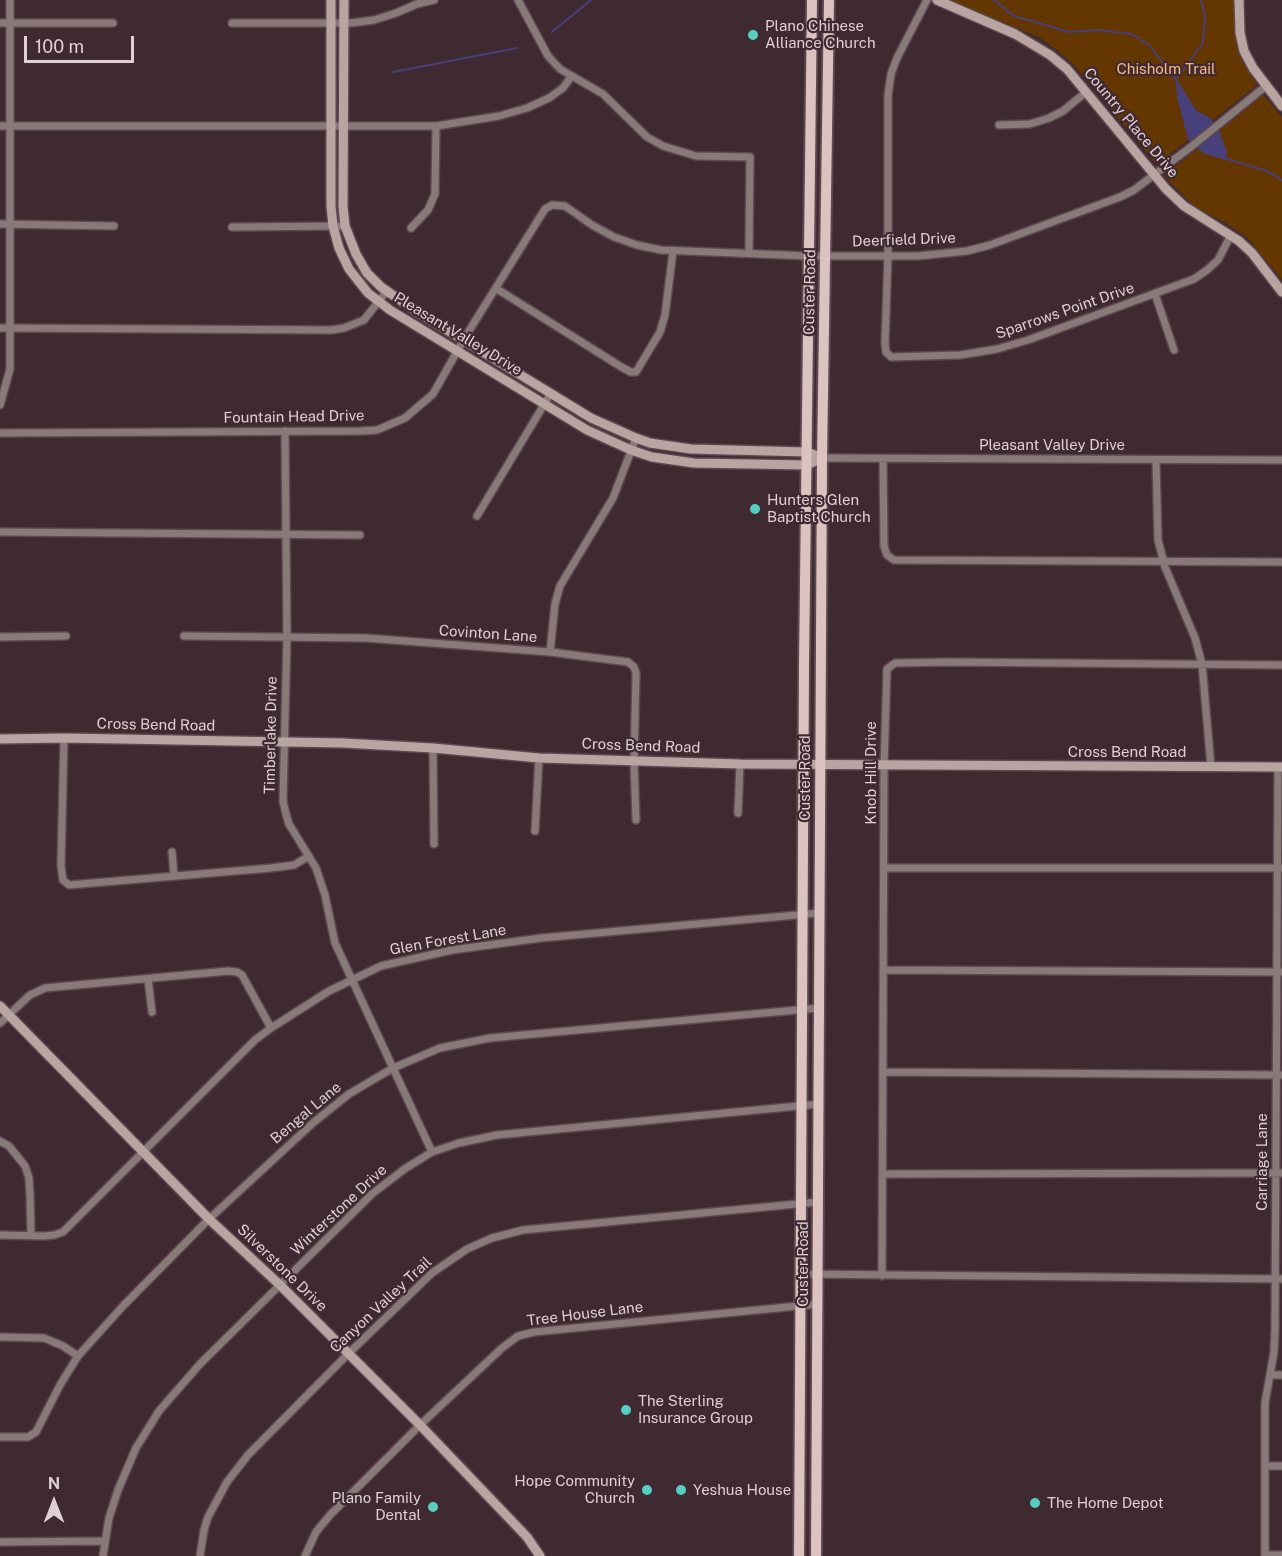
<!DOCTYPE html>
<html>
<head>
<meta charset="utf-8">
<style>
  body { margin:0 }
  #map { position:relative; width:1282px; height:1556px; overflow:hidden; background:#402a32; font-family:"Public Sans",sans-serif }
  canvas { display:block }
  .north { position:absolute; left:24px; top:1472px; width:60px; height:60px; -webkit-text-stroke:4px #402a32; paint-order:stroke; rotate:0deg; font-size:16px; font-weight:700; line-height:24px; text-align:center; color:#dfd0d5 }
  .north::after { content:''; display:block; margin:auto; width:21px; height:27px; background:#dfd0d5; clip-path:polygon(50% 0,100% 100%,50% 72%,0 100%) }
  .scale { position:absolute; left:24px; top:36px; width:110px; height:27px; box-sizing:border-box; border:3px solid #dfd0d5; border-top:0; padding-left:8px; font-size:18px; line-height:21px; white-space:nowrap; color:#dfd0d5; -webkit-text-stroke:4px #402a32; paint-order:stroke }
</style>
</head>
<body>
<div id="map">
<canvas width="1282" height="1556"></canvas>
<div class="north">N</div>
<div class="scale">100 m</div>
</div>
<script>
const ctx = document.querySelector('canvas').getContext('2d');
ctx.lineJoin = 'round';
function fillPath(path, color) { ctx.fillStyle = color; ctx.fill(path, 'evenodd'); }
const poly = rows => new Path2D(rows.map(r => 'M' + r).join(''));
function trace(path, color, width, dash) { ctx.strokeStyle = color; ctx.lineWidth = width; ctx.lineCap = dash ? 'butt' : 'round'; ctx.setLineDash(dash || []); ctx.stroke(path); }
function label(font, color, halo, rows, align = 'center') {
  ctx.font = font + ' "Public Sans",sans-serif'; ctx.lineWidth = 4.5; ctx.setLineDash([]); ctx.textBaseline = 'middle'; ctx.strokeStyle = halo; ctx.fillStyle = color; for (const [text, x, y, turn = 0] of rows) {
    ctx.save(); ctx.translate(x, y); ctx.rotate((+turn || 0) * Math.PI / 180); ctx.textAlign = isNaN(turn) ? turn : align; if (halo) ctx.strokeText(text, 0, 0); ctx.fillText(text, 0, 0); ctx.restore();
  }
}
const green = poly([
  [949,0,1233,0,1235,35,1239,54,1257,85,1157,165,1073,64,1055,49,1039,37],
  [1263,95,1282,117,1282,280,1249,239,1224,222,1195,207,1166,178,1167,173]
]);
const water = poly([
  [1176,78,1196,110,1210,118,1217,125,1227,152,1226,160,1205,154,1192,145,1188,139,1177,97]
]);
const stream = poly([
  [994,0,1014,16,1069,32,1098,30,1132,34,1149,45,1177,81],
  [552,32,591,0],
  [393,72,517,48],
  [1177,78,1203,43,1205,16,1201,0],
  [1224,158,1267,171,1282,180]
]);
const street = poly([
  [518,0,548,56,560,69,603,94,647,137,663,146,696,156,750,157,749,253],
  [927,0,897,58,891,74,888,95,888,256,885,343,886,352,891,357,960,355,997,349,1028,340,1194,279,1207,270,1218,260,1231,235],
  [0,23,113,23],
  [232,23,351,23,374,20,396,13,417,4,434,0],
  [999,125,1030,124,1049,118,1063,111,1086,92],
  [0,126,436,126,499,116,527,108,549,98,563,88,571,77],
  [0,224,114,226],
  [232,227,345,226],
  [411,228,428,210,435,194,436,126],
  [497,289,623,368,631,372,636,372,660,332,665,315,673,251],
  [1155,294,1174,350],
  [0,328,332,330,344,328,364,320,386,292],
  [0,405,10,369,10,0],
  [285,431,287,637,283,801,286,814,289,824,316,868,325,895,335,943,341,956,432,1152],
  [0,433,361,431,377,430,405,418,433,394,467,334,545,209,552,205,565,206,592,225,614,237,637,245,661,250,809,256,918,256,967,251,990,245,1120,197,1134,190,1192,146,1266,86],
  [822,458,1282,460],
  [883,459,884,546,887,555,894,560,1282,562],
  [1156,460,1158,540,1165,567,1195,638,1202,664,1211,767],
  [477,516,551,393],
  [0,532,360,535],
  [184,636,366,638,550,652,628,662,634,667,636,673,634,762,636,820],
  [0,637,66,636],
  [550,652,555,604,560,586,613,498,636,438],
  [64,738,61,866,63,880,69,885,271,868,294,865,309,856],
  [433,748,434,844],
  [738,813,740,764],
  [535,831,539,758],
  [172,852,174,876],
  [884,868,1282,868],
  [884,970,1282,972],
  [148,979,152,1012],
  [0,1023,30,995,45,988,228,971,237,972,242,975,271,1028],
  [883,1072,1282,1075],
  [0,1141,9,1146,25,1166,29,1178,30,1195,31,1235],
  [883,1174,1282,1173],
  [0,1235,44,1236,54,1235,63,1232,255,1040,271,1028,329,991,381,966,452,950,541,938,819,913],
  [801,1274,1282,1279],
  [882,1276,884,766,887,669,895,663,948,662,1282,665],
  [0,1337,44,1338,63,1346,78,1356],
  [1270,1375,1282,1375],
  [0,1437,28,1437,36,1432,60,1385,78,1356,123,1306,209,1219,314,1122,349,1094,393,1068,440,1048,490,1038,819,1008],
  [1265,1466,1282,1466],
  [0,1542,104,1541],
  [1265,1555,1282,1555],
  [103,1556,109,1518,118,1490,136,1448,159,1411,200,1364,373,1193,406,1168,432,1152,459,1143,497,1135,819,1104],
  [200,1556,204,1530,208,1517,227,1482,248,1455,348,1354,432,1273,467,1249,492,1238,523,1230,818,1202],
  [305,1556,316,1532,330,1515,420,1425,502,1348,518,1336,534,1332,818,1304],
  [1265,1556,1265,1403,1274,1352,1275,1330,1278,767]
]);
const secondary = poly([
  [331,0,331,206,333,226,339,248,349,269,368,293,390,310,587,430,631,450,652,457,694,463,807,465,822,458],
  [344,0,343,206,345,226,356,254,367,273,381,287,419,313,591,418,636,438,650,443,691,449,807,452,822,458],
  [937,0,1015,34,1050,55,1067,69,1166,189,1184,206,1239,241,1252,253,1282,292],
  [1239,0,1240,33,1244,51,1253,68,1282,106],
  [0,739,64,738,343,743,433,748,539,758,740,764,1282,767],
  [0,1006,209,1219,280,1285,420,1425,527,1537,540,1556]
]);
const primary = poly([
  [799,1556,804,665,812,0],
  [816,1556,822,458,829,0]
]);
const markers = [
  [753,35,6,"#56cec4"],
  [755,509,6,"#56cec4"],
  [626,1410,6,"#56cec4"],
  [647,1490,6,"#56cec4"],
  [681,1490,6,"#56cec4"],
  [1035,1503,6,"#56cec4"],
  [433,1507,6,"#56cec4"]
];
const poiNames = [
  ["Plano Chinese",765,26],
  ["Alliance Church",765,43],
  ["Hunters Glen",767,500],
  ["Baptist Church",767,517],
  ["The Sterling",638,1401],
  ["Insurance Group",638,1418],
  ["Hope Community",635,1481,"right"],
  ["Church",635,1498,"right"],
  ["Yeshua House",693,1490],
  ["Plano Family",421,1498,"right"],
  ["Dental",421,1515,"right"],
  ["The Home Depot",1047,1503]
];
const parkNames = [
  ["Chisholm Trail",1166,69]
];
const streetNames = [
  ["Country Place Drive",1131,123,50],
  ["Deerfield Drive",904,240,-2],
  ["Custer Road",810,292,-89],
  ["Sparrows Point Drive",1065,311,-19],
  ["Pleasant Valley Drive",458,334,31],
  ["Fountain Head Drive",294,417,-1],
  ["Pleasant Valley Drive",1052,445],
  ["Covinton Lane",488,634,4],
  ["Cross Bend Road",156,725,1],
  ["Timberlake Drive",271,735,-89],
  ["Cross Bend Road",641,746,2],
  ["Cross Bend Road",1127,752],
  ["Knob Hill Drive",871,773,-90],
  ["Custer Road",805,778,-90],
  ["Glen Forest Lane",448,940,-10],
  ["Bengal Lane",306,1113,-40],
  ["Carriage Lane",1262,1162,-90],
  ["Winterstone Drive",339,1210,-43],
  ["Custer Road",803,1264,-90],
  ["Silverstone Drive",282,1268,44],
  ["Canyon Valley Trail",381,1305,-43],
  ["Tree House Lane",585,1314,-7]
];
fillPath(green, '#643600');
fillPath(water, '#48407a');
trace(stream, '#48407a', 2);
trace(street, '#5d484f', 10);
trace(secondary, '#5d484f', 12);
trace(primary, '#5d484f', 14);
trace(street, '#877a78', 7);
trace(secondary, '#b8a4a0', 9);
trace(primary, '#ddc3bf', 10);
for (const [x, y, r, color] of markers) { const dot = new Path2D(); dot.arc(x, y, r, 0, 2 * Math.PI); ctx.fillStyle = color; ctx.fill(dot); trace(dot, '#402a32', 2); }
label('15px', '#dfd0d5', '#402a32', poiNames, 'left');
label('15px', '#f6b881', '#402a32', parkNames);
label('15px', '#dfd0d5', '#402a32', streetNames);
</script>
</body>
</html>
